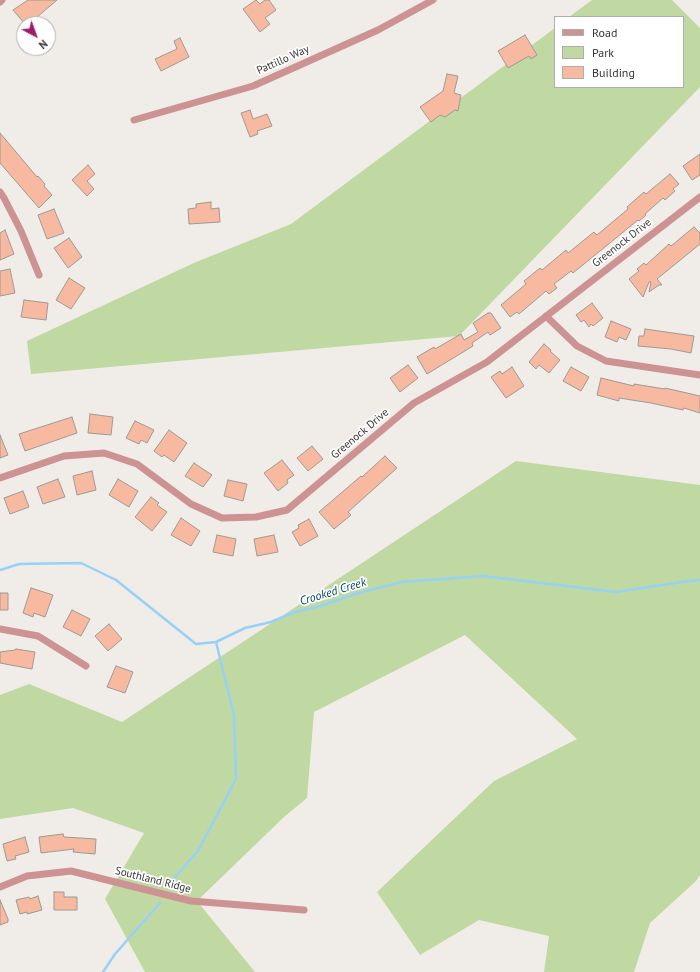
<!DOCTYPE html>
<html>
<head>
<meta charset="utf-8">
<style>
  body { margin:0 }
  #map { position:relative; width:700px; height:972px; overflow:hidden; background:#f0ece7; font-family:"PT Sans",sans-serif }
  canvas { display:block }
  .legend { position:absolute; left:554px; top:16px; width:130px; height:72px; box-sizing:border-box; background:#fff; border:1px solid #afaead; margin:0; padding:5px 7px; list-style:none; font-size:12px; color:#363533 }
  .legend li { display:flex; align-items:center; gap:8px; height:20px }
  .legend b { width:20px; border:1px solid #afaead }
  .north { position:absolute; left:16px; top:16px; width:40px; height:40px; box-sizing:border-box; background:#fff; border:1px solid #afaead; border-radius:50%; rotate:139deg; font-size:11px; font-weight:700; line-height:16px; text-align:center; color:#363533 }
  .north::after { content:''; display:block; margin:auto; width:14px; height:18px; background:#9d1a6c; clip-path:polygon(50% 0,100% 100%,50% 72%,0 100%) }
</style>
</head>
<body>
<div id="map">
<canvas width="700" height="972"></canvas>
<ul class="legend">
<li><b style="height:5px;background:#cd9292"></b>Road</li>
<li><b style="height:11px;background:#c0d9a2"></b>Park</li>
<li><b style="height:11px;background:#f7b99f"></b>Building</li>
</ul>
<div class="north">N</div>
</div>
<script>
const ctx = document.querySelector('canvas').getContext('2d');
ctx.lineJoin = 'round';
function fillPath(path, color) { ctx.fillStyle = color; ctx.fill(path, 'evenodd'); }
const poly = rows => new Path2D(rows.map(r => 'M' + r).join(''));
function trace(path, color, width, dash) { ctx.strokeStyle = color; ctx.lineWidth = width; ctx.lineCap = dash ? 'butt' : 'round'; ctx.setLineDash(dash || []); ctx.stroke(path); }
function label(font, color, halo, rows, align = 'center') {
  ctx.font = font + ' "PT Sans",sans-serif'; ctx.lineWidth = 3.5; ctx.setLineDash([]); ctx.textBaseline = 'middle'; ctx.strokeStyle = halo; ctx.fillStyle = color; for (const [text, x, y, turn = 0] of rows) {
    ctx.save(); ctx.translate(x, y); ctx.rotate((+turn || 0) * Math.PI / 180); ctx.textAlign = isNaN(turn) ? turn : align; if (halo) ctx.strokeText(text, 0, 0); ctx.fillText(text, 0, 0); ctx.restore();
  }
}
const green = poly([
  [592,0,672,0,700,28,700,87,459,336,31,374,27,341,196,262,291,224,555,28,555,87,683,87,683,17,569,17],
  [516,461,700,485,700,875,696,881,650,923,634,972,544,972,549,936,479,920,420,955,377,892,494,781,577,739,465,635,314,712,307,798,284,817,197,901,255,972,145,972,105,899,144,833,73,808,0,819,0,695,29,684,122,722]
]);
const stream = poly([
  [0,570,19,564,81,563,116,580,196,644,216,642,245,628,271,622,295,612,321,606,355,594,401,582,483,576,616,592,682,582,700,580],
  [169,884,198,851,236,779,234,715,216,642],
  [103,972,115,954,160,903]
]);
const building = poly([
  [28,0,57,0,37,17,27,24,25,24,13,10,28,0],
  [256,0,260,4,265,0,269,0,276,10,265,18,270,24,260,32,243,9,256,0],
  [525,35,537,55,531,59,529,56,508,68,498,51,525,35],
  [180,38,189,57,161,71,155,59,177,49,174,41,180,38],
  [447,74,458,76,454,93,461,95,458,111,455,110,445,117,440,115,431,122,420,107,443,91,447,74],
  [250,110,253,119,267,114,272,126,257,131,258,134,250,137,241,113,250,110],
  [0,133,37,177,38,176,45,184,44,186,52,195,39,208,0,163,0,133],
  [700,154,700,175,692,180,683,166,700,154],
  [88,165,95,174,87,181,94,189,87,196,72,180,88,165],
  [670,174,679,184,673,189,675,191,665,200,663,198,645,214,646,215,639,221,638,220,573,273,571,271,554,284,557,288,549,294,546,291,519,314,517,312,510,317,501,305,526,284,524,281,540,268,542,270,566,250,568,253,594,232,597,235,628,209,627,207,644,192,646,194,670,174],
  [211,202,211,209,219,208,220,222,189,224,188,209,196,208,196,204,211,202],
  [54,209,64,233,47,239,38,215,54,209],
  [694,227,700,233,700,244,657,279,662,285,659,285,649,292,651,282,649,282,643,297,629,279,639,271,637,269,644,263,646,265,669,244,671,246,694,227],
  [5,230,14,254,0,260,0,233,5,230],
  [69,238,82,257,68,268,54,248,69,238],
  [10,269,15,293,0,296,0,271,10,269],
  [69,278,85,288,71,309,56,300,69,278],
  [24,300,48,303,46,320,21,317,24,300],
  [592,303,603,318,593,326,591,324,589,327,584,320,581,322,576,315,592,303],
  [488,313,491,313,501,328,490,335,488,332,472,343,473,346,427,374,417,357,434,347,435,349,461,334,464,340,478,332,473,323,488,313],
  [611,321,631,329,626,340,619,337,617,342,605,337,611,321],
  [645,329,694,336,691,353,671,349,638,346,639,336,644,336,645,329],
  [544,344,551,350,550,351,560,360,549,373,539,365,536,369,529,362,544,344],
  [408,365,418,378,400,392,390,378,408,365],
  [512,367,524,386,506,398,491,377,500,371,502,374,512,367],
  [571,367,589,377,581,391,563,381,571,367],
  [601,378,634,386,634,384,665,389,665,388,700,396,700,413,684,408,683,410,651,403,619,398,619,401,597,395,601,378],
  [90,414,113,417,111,435,88,433,90,414],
  [72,417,77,433,25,451,19,434,72,417],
  [135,421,154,430,147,443,141,440,139,444,126,438,135,421],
  [169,430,187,443,174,462,164,455,162,457,154,451,169,430],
  [0,435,8,455,0,458,0,435],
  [312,446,323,459,308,471,297,458,312,446],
  [385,456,397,468,348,512,351,515,334,529,319,512,361,476,362,477,385,456],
  [282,460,294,475,287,480,288,483,278,491,264,473,282,460],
  [194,463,212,475,203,487,185,476,194,463],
  [92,471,96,490,77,495,73,476,92,471],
  [58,479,65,497,43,504,37,487,58,479],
  [118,479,138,491,129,507,109,495,118,479],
  [228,480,247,484,243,501,224,496,228,480],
  [23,491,29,507,10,514,4,498,23,491],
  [151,497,159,503,157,505,167,512,152,531,135,517,151,497],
  [181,518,200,531,191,546,171,535,181,518],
  [309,519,318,536,300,546,292,532,299,528,298,525,309,519],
  [217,535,236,539,233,556,213,552,217,535],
  [274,535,278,552,257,556,254,539,274,535],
  [31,588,53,595,45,617,34,613,33,617,23,613,31,588],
  [0,593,8,593,8,610,0,610,0,593],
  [72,610,90,619,81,636,63,627,72,610],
  [109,624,122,639,108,651,95,636,109,624],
  [16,649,35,652,32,669,0,663,0,652,15,650,16,649],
  [116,666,133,672,125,693,107,687,116,666],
  [63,834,64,837,96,839,95,854,73,852,74,849,41,853,39,837,63,834],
  [25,837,29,852,15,856,16,859,7,861,3,844,25,837],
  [54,892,64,892,64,897,77,897,77,910,54,910,54,892],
  [38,896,42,910,27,914,27,912,20,914,16,900,29,897,30,899,38,896],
  [0,900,8,919,8,922,0,925,0,900]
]);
const minor = poly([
  [0,2,2,0],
  [134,120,253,86,378,30,433,0],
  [0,192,4,198,21,231,39,275],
  [546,316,577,346,606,361,700,375],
  [0,478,64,456,104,453,137,464,191,504,222,518,256,517,287,510,414,403,487,362,700,197],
  [0,629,38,636,86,666],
  [0,887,27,876,71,871,191,901,304,910]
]);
const streetNames = [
  ["Pattillo Way",283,60,-24],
  ["Greenock Drive",622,243,-38],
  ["Greenock Drive",360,434,-40],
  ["Southland Ridge",153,880,14]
];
const waterNames = [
  ["Crooked Creek",333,592,-17]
];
fillPath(green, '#c0d9a2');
trace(stream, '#96d2f6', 2.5);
fillPath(building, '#f7b99f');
trace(building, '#9f9996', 1);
trace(minor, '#cd9292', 7);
label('11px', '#363533', '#fff', streetNames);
label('italic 12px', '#044664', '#fff', waterNames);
</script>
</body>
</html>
